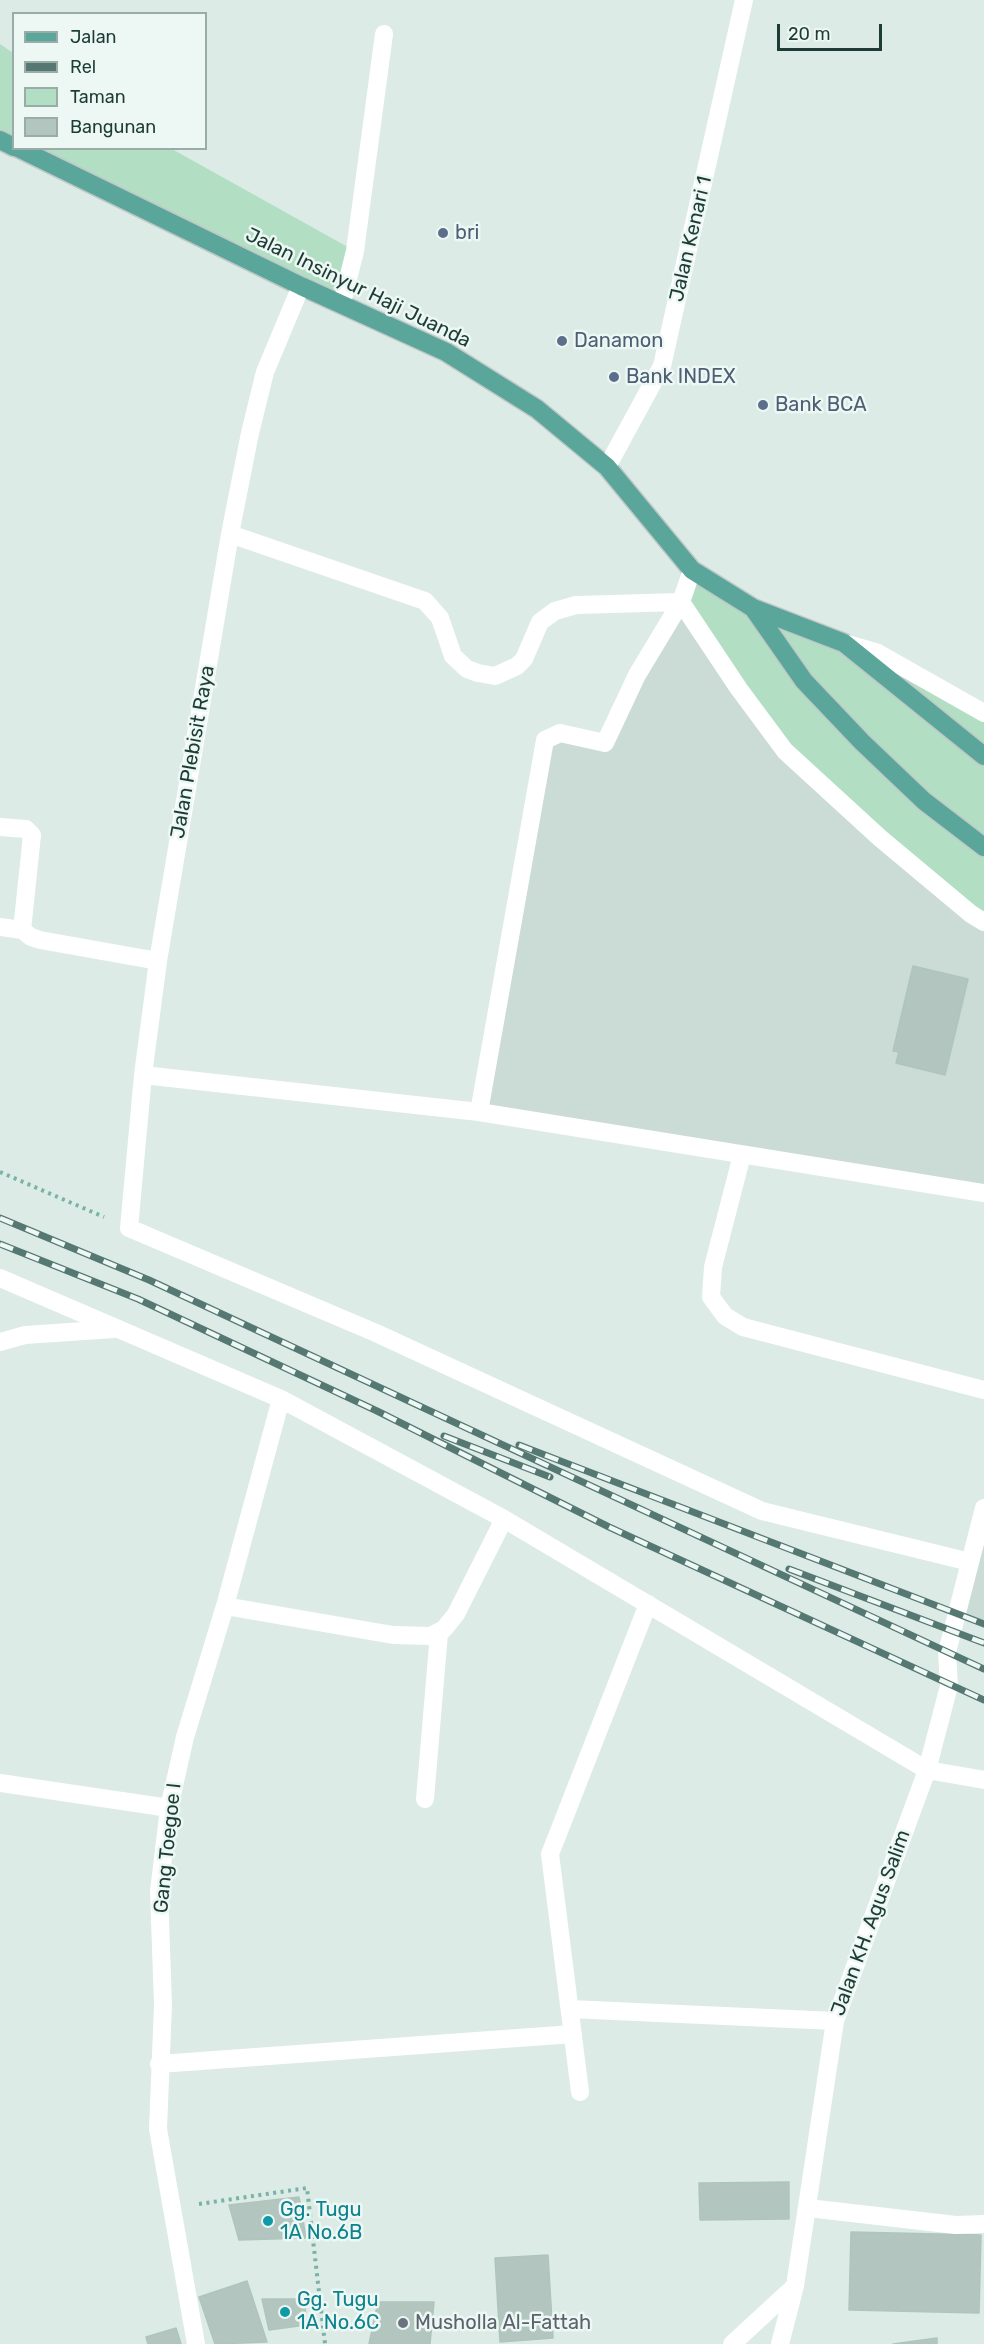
<!DOCTYPE html>
<html>
<head>
<meta charset="utf-8">
<style>
  body { margin:0 }
  #map { position:relative; width:984px; height:2344px; overflow:hidden; background:#dcebe6; font-family:Rubik,sans-serif }
  canvas { display:block }
  .legend { position:absolute; left:12px; top:12px; width:195px; height:138px; box-sizing:border-box; background:#edf7f3; border:2px solid #9aaca7; margin:0; padding:8px 10px; list-style:none; font-size:18px; color:#1d3c36 }
  .legend li { display:flex; align-items:center; gap:12px; height:30px }
  .legend b { width:30px; border:2px solid #9aaca7 }
  .scale { position:absolute; left:777px; top:24px; width:105px; height:27px; box-sizing:border-box; border:3px solid #1d3c36; border-top:0; padding-left:8px; font-size:18px; line-height:21px; white-space:nowrap; color:#1d3c36; -webkit-text-stroke:4px #edf7f3; paint-order:stroke }
</style>
</head>
<body>
<div id="map">
<canvas width="984" height="2344"></canvas>
<ul class="legend">
<li><b style="height:8px;background:#5ba69a"></b>Jalan</li>
<li><b style="height:8px;background:#567872"></b>Rel</li>
<li><b style="height:16px;background:#b2dfc3"></b>Taman</li>
<li><b style="height:16px;background:#b2c6bf"></b>Bangunan</li>
</ul>
<div class="scale">20 m</div>
</div>
<script>
const ctx = document.querySelector('canvas').getContext('2d');
ctx.lineJoin = 'round';
function fillPath(path, color) { ctx.fillStyle = color; ctx.fill(path, 'evenodd'); }
const poly = rows => new Path2D(rows.map(r => 'M' + r).join(''));
function trace(path, color, width, dash) { ctx.strokeStyle = color; ctx.lineWidth = width; ctx.lineCap = dash ? 'butt' : 'round'; ctx.setLineDash(dash || []); ctx.stroke(path); }
function label(font, color, halo, rows, align = 'center') {
  ctx.font = font + ' Rubik,sans-serif'; ctx.lineWidth = 5; ctx.setLineDash([]); ctx.textBaseline = 'middle'; ctx.strokeStyle = halo; ctx.fillStyle = color; for (const [text, x, y, turn = 0] of rows) {
    ctx.save(); ctx.translate(x, y); ctx.rotate((+turn || 0) * Math.PI / 180); ctx.textAlign = isNaN(turn) ? turn : align; if (halo) ctx.strokeText(text, 0, 0); ctx.fillText(text, 0, 0); ctx.restore();
  }
}
const built = poly([
  [681,602,984,922,984,1193,479,1112,545,740,606,743],
  [984,1508,984,1620,956,1613]
]);
const green = poly([
  [0,44,13,53,13,147,0,140],
  [18,149,172,149,355,251,342,303],
  [692,570,984,713,984,922,785,751,681,602]
]);
const building = poly([
  [913,966,968,979,945,1075,896,1063,899,1052,893,1051,913,966],
  [789,2182,789,2219,700,2220,699,2183,789,2182],
  [299,2197,306,2238,239,2240,229,2205,299,2197],
  [851,2232,981,2235,979,2313,849,2310,851,2232],
  [548,2255,553,2338,500,2342,495,2258,548,2255],
  [247,2281,267,2342,215,2344,199,2297,247,2281],
  [262,2299,305,2299,306,2325,269,2330,262,2299],
  [378,2302,434,2302,430,2344,369,2344,378,2302],
  [176,2328,181,2344,148,2344,146,2337,176,2328],
  [937,2338,937,2344,893,2344,937,2338]
]);
const path = poly([
  [0,1172,104,1217],
  [199,2204,307,2188,325,2344]
]);
const minor = poly([
  [301,286,265,372,250,433,230,534,158,961,143,1075,129,1228,376,1333,762,1511,970,1562],
  [342,303,355,251,384,34],
  [607,467,662,366,744,0],
  [230,534,425,601,440,618,453,656,467,669,478,673,495,676,517,666,524,659,540,622,555,611,576,605,681,602,739,689,785,751,880,838,971,914,984,922],
  [844,643,878,653,984,713],
  [0,827,26,829,32,835,22,930],
  [0,927,22,930,31,937,40,940,158,961],
  [143,1075,479,1112,984,1193],
  [479,1112,545,740,560,733,605,743,637,675,681,602,692,570],
  [742,1155,713,1267,711,1297,725,1316,743,1327,984,1390],
  [0,1278,281,1399,504,1519,927,1770,984,1780],
  [0,1342,25,1335,114,1329],
  [225,1606,393,1635,431,1636,444,1629,456,1614,504,1519],
  [0,1783,169,1808],
  [425,1799,439,1633],
  [570,2009,835,2021],
  [159,2064,573,2034],
  [580,2092,550,1854,648,1604],
  [808,2208,956,2225,984,2224],
  [196,2344,158,2129,163,2005,159,1891,169,1808,185,1737,225,1606,281,1399],
  [732,2344,795,2286],
  [780,2344,795,2286,835,2021,927,1770,949,1686,947,1652,984,1508]
]);
const major = poly([
  [0,140,14,147],
  [18,148,301,286,446,352,537,409,607,467,692,570,753,608,844,643,984,756],
  [753,608,804,681,862,742,924,801,984,847]
]);
const rail = poly([
  [0,1218,149,1280,984,1669],
  [0,1244,138,1299,377,1411,609,1527,984,1700],
  [444,1436,550,1477],
  [519,1445,984,1624],
  [789,1569,984,1643]
]);
const markers = [
  [443,233,6,"#5c6f8a"],
  [562,341,6,"#5c6f8a"],
  [614,377,6,"#5c6f8a"],
  [763,405,6,"#5c6f8a"],
  [268,2221,6,"#0f9aa8"],
  [285,2312,6,"#0f9aa8"],
  [403,2323,6,"#6b7280"]
];
const serviceNames = [
  ["bri",455,233],
  ["Danamon",574,341],
  ["Bank INDEX",626,377],
  ["Bank BCA",775,405]
];
const streetNames = [
  ["Jalan Kenari 1",691,239,-77],
  ["Jalan Insinyur Haji Juanda",358,288,26],
  ["Jalan Plebisit Raya",193,752,-80],
  ["Gang Toegoe I",168,1848,-84],
  ["Jalan KH. Agus Salim",871,1923,-70]
];
const cultureNames = [
  ["Gg. Tugu",280,2210],
  ["1A No.6B",280,2233],
  ["Gg. Tugu",297,2300],
  ["1A No.6C",297,2323]
];
const worshipNames = [
  ["Musholla Al-Fattah",415,2323]
];
fillPath(built, '#cbdbd5');
fillPath(green, '#b2dfc3');
fillPath(building, '#b2c6bf');
trace(building, '#aec5be', 1.5);
trace(major, '#c0c8c7', 21);
trace(path, '#79b2a6', 4, [3, 4.5]);
trace(minor, '#fff', 18);
trace(major, '#5ba69a', 18);
trace(rail, '#567872', 7);
trace(rail, '#edf7f3', 4.5, [14]);
for (const [x, y, r, color] of markers) { const dot = new Path2D(); dot.arc(x, y, r, 0, 2 * Math.PI); ctx.fillStyle = color; ctx.fill(dot); trace(dot, '#edf7f3', 2); }
label('20px', '#4e5e75', '#edf7f3', serviceNames, 'left');
label('20px', '#1d3c36', '#edf7f3', streetNames);
label('20px', '#0d838f', '#edf7f3', cultureNames, 'left');
label('20px', '#5b616d', '#edf7f3', worshipNames, 'left');
</script>
</body>
</html>
